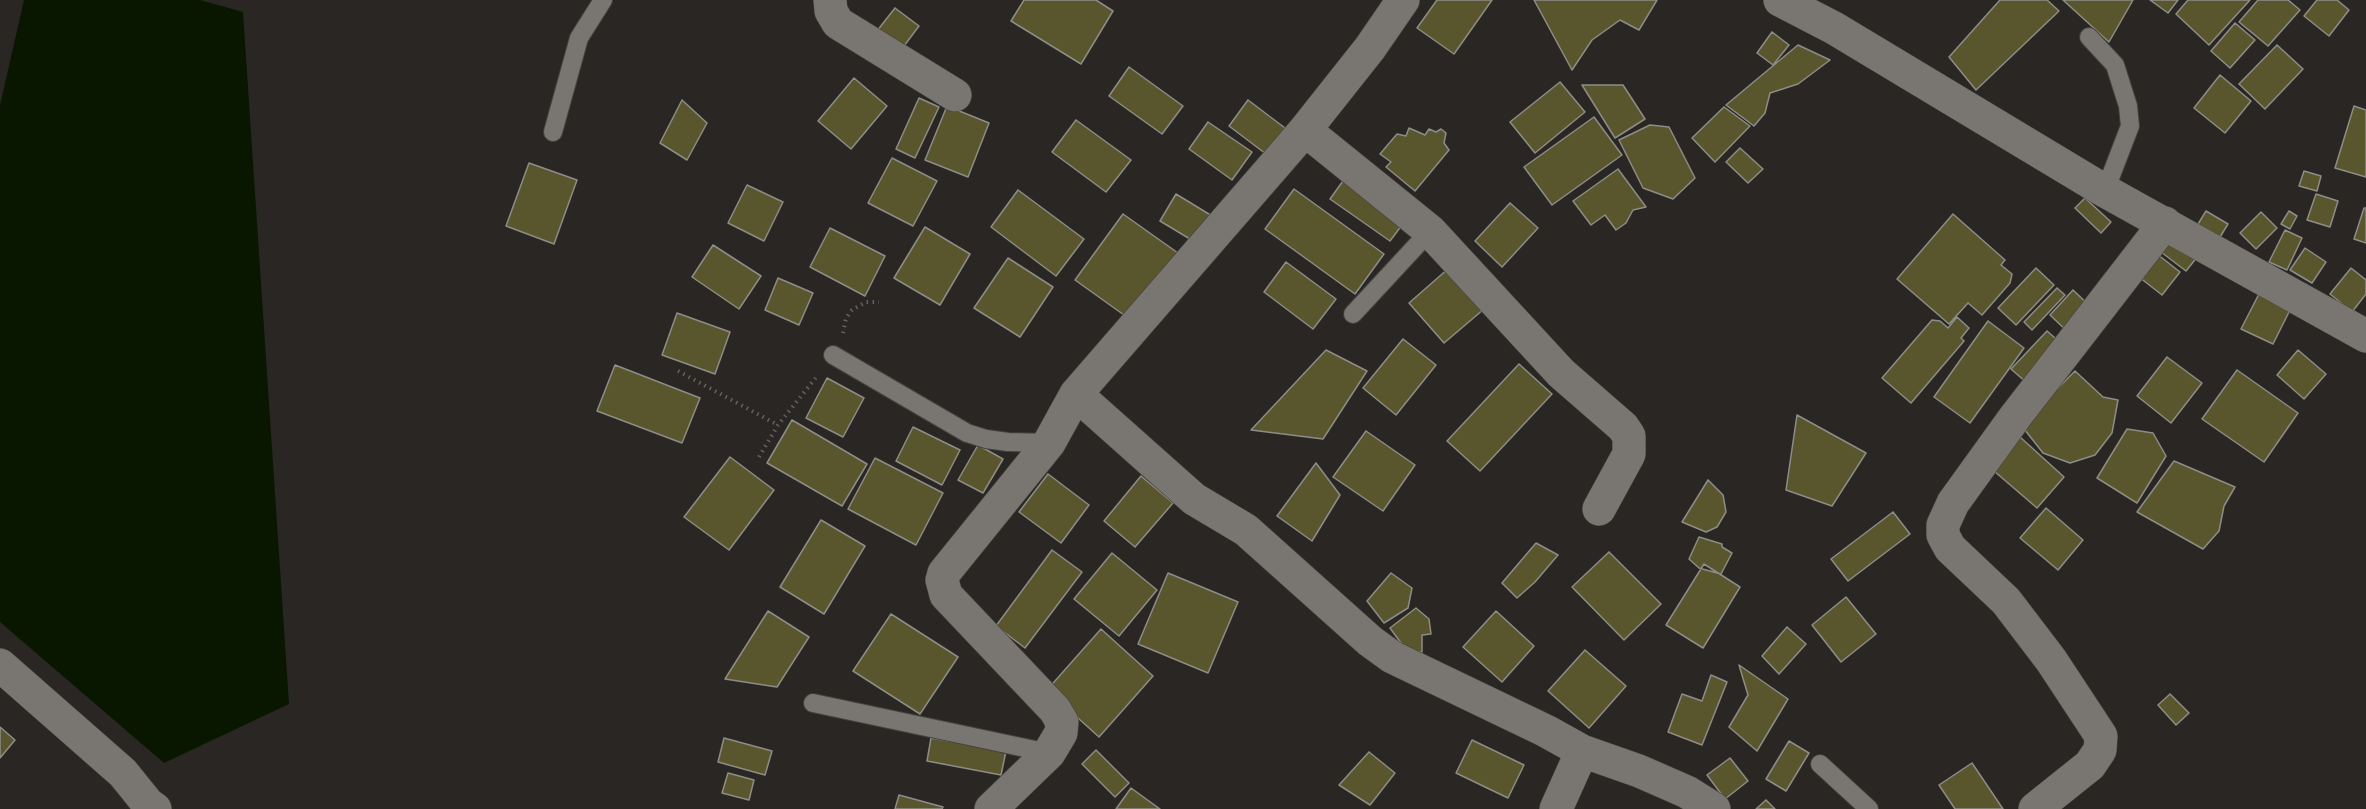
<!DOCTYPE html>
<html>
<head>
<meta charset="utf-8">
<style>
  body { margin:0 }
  canvas { display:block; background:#292623 }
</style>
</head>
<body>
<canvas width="2366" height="809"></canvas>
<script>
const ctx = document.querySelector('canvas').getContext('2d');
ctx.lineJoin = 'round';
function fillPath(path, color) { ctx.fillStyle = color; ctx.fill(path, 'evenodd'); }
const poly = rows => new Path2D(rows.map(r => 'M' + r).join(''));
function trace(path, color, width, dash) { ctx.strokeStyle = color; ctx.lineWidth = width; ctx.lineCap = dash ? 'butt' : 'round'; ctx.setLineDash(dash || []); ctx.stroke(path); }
const water = poly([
  [24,0,200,0,243,12,289,704,164,763,0,622,0,105]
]);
const building = poly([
  [1024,0,1096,0,1113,11,1081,64,1011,21,1024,0],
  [1437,0,1492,0,1454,54,1417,28,1437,0],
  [1534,0,1657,0,1639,30,1620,20,1592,40,1572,70,1534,0],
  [2000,0,2047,0,2059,11,1976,90,1949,57,2000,0],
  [2063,0,2133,0,2109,42,2063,0],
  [2150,0,2178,0,2168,13,2150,0],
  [2188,0,2250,0,2209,45,2176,14,2188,0],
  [2258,0,2288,0,2300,10,2268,46,2239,22,2258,0],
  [2317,0,2337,0,2349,10,2329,36,2304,16,2317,0],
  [895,8,919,26,898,54,873,36,895,8],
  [2235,23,2255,40,2230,68,2211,51,2235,23],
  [1772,32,1789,45,1773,65,1757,53,1772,32],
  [1798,45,1830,60,1798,84,1770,93,1765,113,1754,126,1726,105,1798,45],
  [2277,45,2303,69,2265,109,2239,84,2277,45],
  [1129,67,1183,106,1162,134,1109,96,1129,67],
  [2220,75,2251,101,2225,133,2194,108,2220,75],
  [854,78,887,106,851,149,818,121,854,78],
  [1560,82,1585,112,1535,153,1510,122,1560,82],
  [1582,85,1623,85,1645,119,1615,138,1582,85],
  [919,98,939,107,915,158,896,149,919,98],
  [682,100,707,123,687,160,660,143,682,100],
  [1248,100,1285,128,1266,154,1229,126,1248,100],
  [947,106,989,123,968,177,925,160,947,106],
  [2354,106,2366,110,2366,177,2335,168,2354,106],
  [1724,107,1750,126,1715,162,1692,138,1724,107],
  [1594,117,1622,155,1552,205,1524,167,1594,117],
  [1076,120,1131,160,1106,192,1052,152,1076,120],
  [1208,122,1252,152,1232,180,1189,149,1208,122],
  [1650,125,1669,127,1695,178,1673,199,1643,188,1619,140,1650,125],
  [1409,128,1425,135,1429,129,1436,132,1441,129,1446,133,1444,143,1449,150,1415,191,1386,167,1391,162,1380,154,1397,134,1406,136,1409,128],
  [1740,148,1763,169,1748,183,1726,162,1740,148],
  [892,158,937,181,913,226,868,203,892,158],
  [529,163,577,180,554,244,506,226,529,163],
  [1618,169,1646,207,1633,210,1626,223,1616,230,1605,215,1591,225,1573,201,1618,169],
  [2304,171,2321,176,2317,191,2299,186,2304,171],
  [1348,174,1408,217,1390,241,1330,199,1348,174],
  [747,185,783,202,764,241,728,223,747,185],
  [1294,189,1384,254,1355,294,1265,229,1294,189],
  [1018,190,1084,239,1056,276,991,227,1018,190],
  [1176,194,1217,219,1200,245,1160,221,1176,194],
  [2316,194,2338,201,2330,227,2307,220,2316,194],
  [2085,198,2111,222,2101,233,2075,208,2085,198],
  [1510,203,1538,228,1502,267,1475,241,1510,203],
  [2364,208,2366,208,2366,243,2354,239,2364,208],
  [2206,211,2228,224,2217,242,2195,229,2206,211],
  [2289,211,2297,216,2290,229,2281,224,2289,211],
  [2261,212,2277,228,2256,249,2240,233,2261,212],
  [1123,214,1178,253,1131,320,1075,280,1123,214],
  [1953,214,2005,260,2001,265,2012,274,2010,283,1982,315,1968,303,1949,324,1897,279,1953,214],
  [925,227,970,254,940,305,894,278,925,227],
  [830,228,885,256,865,296,810,267,830,228],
  [2285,230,2302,238,2287,270,2269,262,2285,230],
  [2172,237,2198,256,2186,271,2161,252,2172,237],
  [713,245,761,276,739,309,692,277,713,245],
  [2305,248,2326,262,2312,283,2290,270,2305,248],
  [2157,254,2180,272,2162,295,2139,277,2157,254],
  [1008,258,1053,287,1020,337,974,308,1008,258],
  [1286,262,1336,299,1313,329,1264,292,1286,262],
  [1449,268,1484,309,1444,343,1409,303,1449,268],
  [2036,268,2054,285,2016,325,1998,308,2036,268],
  [2351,268,2366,280,2366,294,2352,312,2330,294,2351,268],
  [778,278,813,293,799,325,765,310,778,278],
  [2057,288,2065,295,2032,330,2024,322,2057,288],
  [2073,290,2093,309,2070,334,2050,315,2073,290],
  [2261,290,2292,306,2273,344,2241,329,2261,290],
  [677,313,730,332,715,374,662,355,677,313],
  [1957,317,1969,328,1961,338,1964,341,1911,403,1882,378,1932,320,1940,321,1948,328,1957,317],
  [1988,321,2024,348,1970,423,1934,397,1988,321],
  [2047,331,2063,345,2027,383,2011,369,2047,331],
  [1403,339,1436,365,1396,415,1363,388,1403,339],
  [1326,350,1367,371,1323,439,1251,430,1326,350],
  [2298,350,2326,374,2304,399,2277,375,2298,350],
  [2167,357,2202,383,2171,423,2137,396,2167,357],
  [1519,364,1552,394,1480,471,1447,441,1519,364],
  [615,365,700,398,682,443,597,411,615,365],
  [2237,370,2298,413,2264,462,2202,419,2237,370],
  [2075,371,2103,397,2118,400,2112,433,2095,455,2070,463,2043,453,2021,425,2075,371],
  [827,378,864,398,843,437,806,418,827,378],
  [1797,415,1866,453,1832,506,1786,490,1797,415],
  [792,420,867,464,842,506,767,463,792,420],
  [913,427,960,450,942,485,896,461,913,427],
  [2127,429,2153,433,2166,456,2137,503,2097,478,2127,429],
  [1366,431,1415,465,1383,511,1333,477,1366,431],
  [2020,437,2064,477,2037,508,1994,471,2020,437],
  [978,445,1003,459,983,493,958,480,978,445],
  [730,457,774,490,729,550,684,517,730,457],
  [875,458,943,493,916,545,848,509,875,458],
  [2174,461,2235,487,2224,506,2219,531,2203,549,2137,512,2174,461],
  [1316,463,1340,495,1312,541,1277,516,1316,463],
  [1048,474,1089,505,1061,543,1019,512,1048,474],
  [1141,476,1173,503,1135,547,1104,521,1141,476],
  [1708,480,1723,495,1726,512,1717,527,1706,532,1682,522,1708,480],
  [2046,508,2083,540,2058,570,2020,538,2046,508],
  [1893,512,1910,534,1848,581,1831,559,1893,512],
  [821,520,865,546,824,614,780,587,821,520],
  [1699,537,1722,544,1722,547,1732,553,1721,574,1699,568,1689,559,1699,537],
  [1536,543,1558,555,1535,582,1517,598,1502,583,1536,543],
  [1052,550,1082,572,1025,648,996,626,1052,550],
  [1609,552,1661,604,1624,640,1572,587,1609,552],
  [1112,553,1157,590,1119,636,1074,599,1112,553],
  [1704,564,1740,587,1703,648,1666,625,1704,564],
  [1168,573,1238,602,1208,673,1138,644,1168,573],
  [1391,573,1412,588,1408,608,1384,623,1367,601,1391,573],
  [1846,597,1876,634,1841,662,1812,625,1846,597],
  [1416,608,1429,619,1431,634,1422,635,1422,652,1409,654,1390,628,1416,608],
  [768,611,809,637,777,687,725,679,768,611],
  [1496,611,1534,646,1502,682,1463,647,1496,611],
  [891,614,958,657,920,714,853,671,891,614],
  [1787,627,1806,644,1779,674,1762,656,1787,627],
  [1101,629,1153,676,1099,737,1047,690,1101,629],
  [1585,650,1626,686,1589,728,1548,691,1585,650],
  [1739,665,1788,699,1757,751,1729,727,1748,695,1739,665],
  [1711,675,1727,682,1702,745,1668,732,1682,694,1702,701,1711,675],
  [2170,694,2189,713,2176,725,2158,705,2170,694],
  [0,727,15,740,0,758,0,727],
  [724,738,772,751,765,775,718,762,724,738],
  [931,738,1006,751,1001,775,927,761,931,738],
  [1472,740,1524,765,1508,798,1456,773,1472,740],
  [1789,741,1809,753,1786,791,1766,779,1789,741],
  [1096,750,1129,783,1115,797,1082,764,1096,750],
  [1369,752,1395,773,1370,805,1339,785,1369,752],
  [1730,758,1748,781,1725,799,1707,775,1730,758],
  [1972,763,2003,809,1955,809,1939,785,1972,763],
  [728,773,754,780,749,800,722,793,728,773],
  [1131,788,1160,809,1116,809,1131,788],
  [899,795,943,807,942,809,895,809,899,795],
  [1766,800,1775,809,1756,809,1766,800]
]);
const path = poly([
  [843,333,846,318,852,310,866,302,879,302],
  [678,371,778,425],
  [759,457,778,425,818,375]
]);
const lane = poly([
  [2089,37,2115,65,2128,106,2130,126,2105,191],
  [553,132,579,38,603,0],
  [1353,314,1430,231],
  [833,355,967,433,986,439,1008,442,1049,443],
  [813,703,1049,753],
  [1820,764,1869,809]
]);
const street = poly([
  [830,0,831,11,838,23,955,95],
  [1305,130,1430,231,1561,373,1623,427,1629,436,1629,454,1599,509],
  [1076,394,1194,499,1246,530,1370,641,1392,657,1546,731,1582,751,1639,771,1687,792,1714,809],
  [0,665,123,773,148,804,155,809],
  [991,809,1049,753,1061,733,1062,722,1055,710,946,595,942,580,944,573,1049,443,1076,394,1305,130,1370,48,1403,0],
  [1556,809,1582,751],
  [2035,809,2090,765,2100,750,2101,736,2051,660,2006,601,1950,548,1943,535,1943,525,1953,503,2015,417,2165,223]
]);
const secondary = poly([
  [1780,0,1834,28,2105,191,2366,336]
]);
fillPath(water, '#091700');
fillPath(building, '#59552d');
trace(building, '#8d8d88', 1.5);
trace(lane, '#44423f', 20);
trace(street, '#44423f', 34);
trace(secondary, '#44423f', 34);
trace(path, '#64615f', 4, [1.5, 4.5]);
trace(lane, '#797672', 18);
trace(street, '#797672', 33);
trace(secondary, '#797672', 33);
</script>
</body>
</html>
